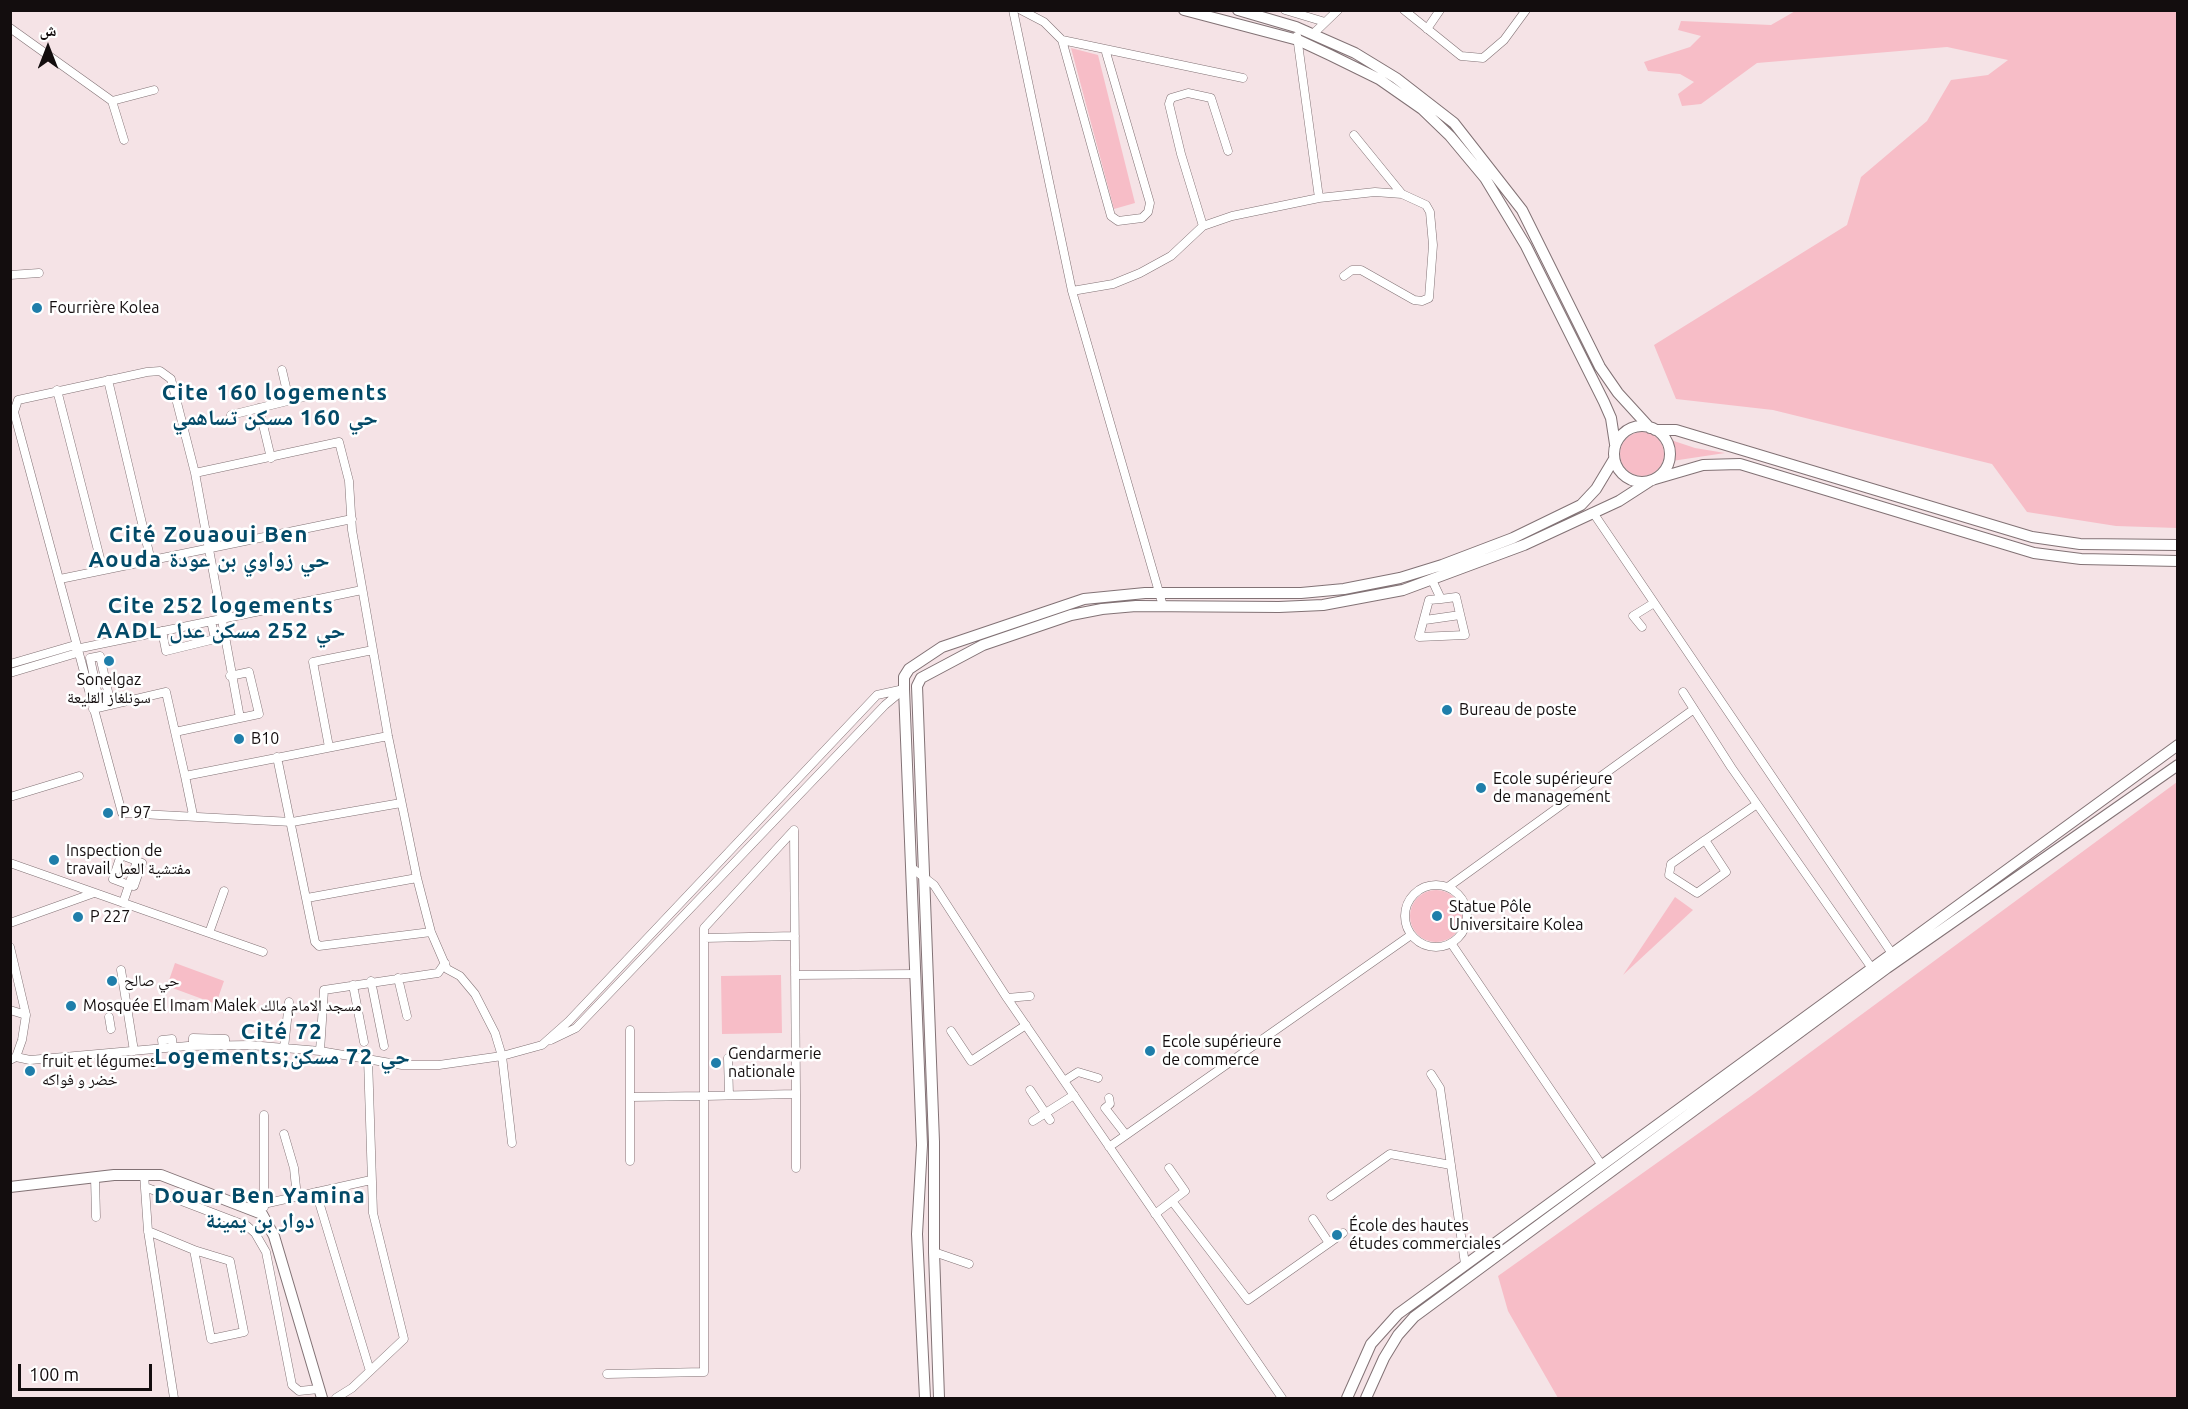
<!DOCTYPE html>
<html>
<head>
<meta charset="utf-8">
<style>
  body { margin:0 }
  #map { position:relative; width:2188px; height:1409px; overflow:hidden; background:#f5e3e6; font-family:Ubuntu,"Noto Naskh Arabic",sans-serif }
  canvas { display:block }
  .frame { position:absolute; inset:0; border:12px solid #130d0e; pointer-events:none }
  .north { position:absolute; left:18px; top:18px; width:60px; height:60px; -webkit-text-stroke:4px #fff; paint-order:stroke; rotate:0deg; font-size:16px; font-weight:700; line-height:24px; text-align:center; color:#130d0e }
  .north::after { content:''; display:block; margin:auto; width:21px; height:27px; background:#130d0e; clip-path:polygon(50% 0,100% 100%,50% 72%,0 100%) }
  .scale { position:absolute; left:18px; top:1364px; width:134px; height:27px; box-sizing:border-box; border:3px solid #130d0e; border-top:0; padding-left:8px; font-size:18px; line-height:21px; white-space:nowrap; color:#130d0e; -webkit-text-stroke:4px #fff; paint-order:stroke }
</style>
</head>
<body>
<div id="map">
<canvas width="2188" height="1409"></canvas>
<div class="frame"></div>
<div class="north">ش</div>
<div class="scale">100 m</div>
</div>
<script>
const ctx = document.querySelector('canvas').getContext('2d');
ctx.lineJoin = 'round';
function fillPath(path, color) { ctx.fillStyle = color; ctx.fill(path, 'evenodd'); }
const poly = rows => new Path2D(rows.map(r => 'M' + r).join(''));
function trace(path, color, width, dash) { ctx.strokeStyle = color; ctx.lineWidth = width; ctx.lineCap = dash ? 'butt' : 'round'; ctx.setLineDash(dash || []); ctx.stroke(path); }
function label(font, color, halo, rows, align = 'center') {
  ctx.font = font + ' Ubuntu,"Noto Naskh Arabic",sans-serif'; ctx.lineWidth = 5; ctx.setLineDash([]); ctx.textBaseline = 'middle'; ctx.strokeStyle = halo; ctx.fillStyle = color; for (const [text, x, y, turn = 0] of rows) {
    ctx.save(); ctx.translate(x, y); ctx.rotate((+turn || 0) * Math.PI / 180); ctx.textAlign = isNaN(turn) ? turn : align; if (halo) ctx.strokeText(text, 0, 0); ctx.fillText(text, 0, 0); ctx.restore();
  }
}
const green = poly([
  [1797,10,2177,11,2177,528,2116,526,2027,512,1992,464,1773,410,1676,399,1654,345,1847,225,1861,177,1927,121,1951,80,1988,75,2008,60,1947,47,1757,63,1701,104,1682,106,1678,94,1694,82,1680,74,1648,71,1644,62,1690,47,1701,36,1678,30,1681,21,1771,25],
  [1071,48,1098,55,1135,203,1114,209],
  '1620 454a22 22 0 1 1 44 0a22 22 0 1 1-44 0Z',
  [1671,440,1695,448,1725,453,1672,461],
  [2177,782,2177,1398,1558,1398,1508,1311,1498,1276,1751,1096],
  '1410 916a26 26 0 1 1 52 0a26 26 0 1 1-52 0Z',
  [1675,897,1693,910,1623,975],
  [175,963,224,981,216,1004,167,986],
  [781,975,782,1033,722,1034,721,976]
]);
const minor = poly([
  [1013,10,1072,291,1163,606],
  [1021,10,1044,22,1062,40,1243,78],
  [1285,10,1325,22],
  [1404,10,1461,56,1483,58,1504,40,1526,10],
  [10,28,112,101,124,140],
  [1427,29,1440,10],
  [1313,34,1338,10],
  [1297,36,1319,198],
  [1062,40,1111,216,1118,221,1142,218,1148,212,1150,203,1105,49],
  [112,101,154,90],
  [1354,135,1402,194],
  [1203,226,1181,154,1169,104,1171,98,1188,93,1211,98,1228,151],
  [10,275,39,273],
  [1072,291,1113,284,1140,273,1171,256,1203,226,1232,216,1319,198,1375,192,1402,194,1426,205,1430,212,1433,245,1429,298,1422,301,1414,300,1361,270,1352,270,1344,276],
  [282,370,289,400],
  [108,380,151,561],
  [57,390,103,570],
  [259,408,271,458],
  [231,415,320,393],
  [195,473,339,442,349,481,352,530,388,736,417,878,431,932,447,969,460,976,475,994,495,1033,502,1056,512,1143],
  [1594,514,1891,952,1890,958],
  [60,579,352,519],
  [1432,580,1441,599,1429,600,1419,637,1465,635,1456,597,1441,599],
  [1425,620,1460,615],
  [1642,627,1633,616,1654,603],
  [162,631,166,651,215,639,211,621],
  [76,649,362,590],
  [10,664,75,645],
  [10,673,77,653],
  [230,676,249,672,259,714,240,718],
  [1683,692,1731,767,1871,967],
  [109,698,99,700,90,658,100,656,111,705],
  [93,709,166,692,185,776,388,736],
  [175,732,240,718,195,473,171,379,160,371,147,372,18,400,14,412,122,813,292,822,401,803],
  [329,747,313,662,373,650],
  [277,757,315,942,319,946,431,932],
  [185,776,193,815],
  [10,797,79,776],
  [794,830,796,1094,704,1096,704,928,794,830],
  [1705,840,1726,872,1697,893,1669,875,1671,864,1705,840,1708,838,1757,804],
  [10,863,263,952],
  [912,868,934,885,1007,998,1282,1398],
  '1405 916a31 31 0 1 1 62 0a31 31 0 1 1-62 0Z',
  [1448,887,1694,709],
  [307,898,417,878],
  [123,903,137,861,142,863,134,886,129,885,113,879,121,855,137,861],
  [10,923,94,893],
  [209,933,224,891],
  [704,938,795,936],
  [1451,943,1601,1164],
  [10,947,26,1015,22,1040,16,1057,10,1060],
  [121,970,134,1051],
  [795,975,916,974],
  [398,978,407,1016],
  [371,981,384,1046],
  [353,985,364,1042],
  [1007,998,1030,996],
  [10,1010,26,1015],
  [109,1017,111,1029],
  [951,1031,971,1061,1026,1025],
  [551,1040,576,1028,885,705,903,690],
  [193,1046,193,1038,225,1039,225,1046],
  [163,1048,162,1040,172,1039,173,1047],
  [284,1048,320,1051,402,1065,439,1065,502,1056,542,1045,569,1021,877,695,904,689],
  [320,1051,324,990,431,974,438,973,445,963],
  [16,1057,30,1060,188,1046,250,1045,284,1048,289,1002],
  [728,1058,729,1095],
  [1431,1074,1440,1088,1465,1264],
  [1064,1081,1078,1072,1098,1078],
  [1030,1090,1050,1120],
  [630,1097,630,1030],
  [1109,1098,1110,1104,1105,1108,1126,1135],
  [264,1115,264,1207],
  [1033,1121,1074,1095],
  [284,1134,294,1168,297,1197],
  [1109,1147,1411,935],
  [796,1168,796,1094],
  [144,1174,148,1231,174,1398],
  [95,1177,96,1217],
  [145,1187,247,1226,255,1233,266,1252,292,1385,299,1391,319,1389],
  [316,1192,370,1371],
  [1331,1196,1390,1154,1451,1165],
  [1172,1201,1248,1300,1329,1243],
  [250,1207,371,1180],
  [1155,1214,1185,1191,1169,1168],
  [1313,1219,1329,1243,1343,1233],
  [148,1231,194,1250],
  [194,1250,230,1261,244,1332,211,1339,194,1250],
  [934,1252,969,1264],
  [607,1374,704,1372,704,1096,630,1097,630,1161],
  [336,1398,352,1388,404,1339,373,1213,368,1058]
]);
const secondary = poly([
  [1184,10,1298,40,1330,55,1379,79,1422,109,1450,136,1485,178,1526,246,1604,402,1611,418,1615,444],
  [1238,10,1296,27,1355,53,1396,78,1454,123,1522,210,1600,367,1618,393,1650,428],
  '1614 454a28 28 0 1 1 56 0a28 28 0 1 1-56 0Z',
  [1655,430,1676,430,2032,537,2080,544,2178,545],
  [1655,479,1703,465,1740,464,2034,553,2081,559,2178,561],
  [10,1187,114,1175,161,1175,262,1214,274,1236,322,1398],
  [925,1398,917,1234,922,1145,904,689,904,677,909,669,942,647,1084,599,1145,593,1301,593,1344,589,1400,578,1442,565,1513,538,1581,505,1596,489,1614,459],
  [939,1398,934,1252,934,1142,917,686,921,678,983,645,1071,615,1102,609,1136,606,1279,607,1323,605,1403,590,1524,545,1619,501,1650,481],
  [1347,1398,1371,1344,1398,1314,2178,745],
  [1366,1398,1384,1358,1398,1335,1414,1317,1887,968,2178,765]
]);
const markers = [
  [37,308,6,"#1f7eaa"],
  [109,661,6,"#1f7eaa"],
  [1447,710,6,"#1f7eaa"],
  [239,739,6,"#1f7eaa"],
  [1481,788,6,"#1f7eaa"],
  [108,813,6,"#1f7eaa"],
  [54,860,6,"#1f7eaa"],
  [1437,916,6,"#1f7eaa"],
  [78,917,6,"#1f7eaa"],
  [112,981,6,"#1f7eaa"],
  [71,1006,6,"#1f7eaa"],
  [1150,1051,6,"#1f7eaa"],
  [716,1063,6,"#1f7eaa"],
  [30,1071,6,"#1f7eaa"],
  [1337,1235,6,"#1f7eaa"]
];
const poiNames = [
  ["Fourrière Kolea",49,308],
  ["Sonelgaz",109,680,"center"],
  ["سونلغاز القليعة",109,698,"center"],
  ["Bureau de poste",1459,710],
  ["B10",251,739],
  ["Ecole supérieure",1493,779],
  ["de management",1493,797],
  ["P 97",120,813],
  ["Inspection de",66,851],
  ["travail مفتشية العمل",66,869],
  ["Statue Pôle",1449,907],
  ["Universitaire Kolea",1449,925],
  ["P 227",90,917],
  ["حي صالح",124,981],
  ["Mosquée El Imam Malek مسجد الامام مالك",83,1006],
  ["Ecole supérieure",1162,1042],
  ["de commerce",1162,1060],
  ["Gendarmerie",728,1054],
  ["nationale",728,1072],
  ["fruit et légumes",42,1062],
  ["خضر و فواكه",42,1080],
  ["École des hautes",1349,1226],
  ["études commerciales",1349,1244]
];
const districtNames = [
  ["Cite 160 logements",275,393],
  ["حي 160 مسكن تساهمي",275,418],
  ["Cité Zouaoui Ben",209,535],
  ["Aouda حي زواوي بن عودة",209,560],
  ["Cite 252 logements",221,606],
  ["AADL حي 252 مسكن عدل",221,631],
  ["Cité 72",282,1032],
  ["Logements;حي 72 مسكن",282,1057],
  ["Douar Ben Yamina",260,1196],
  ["دوار بن يمينة",260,1221]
];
fillPath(green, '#f7bdc7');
trace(minor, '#827275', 9);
trace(secondary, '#827275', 12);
trace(minor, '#fff', 8);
trace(secondary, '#fff', 10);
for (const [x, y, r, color] of markers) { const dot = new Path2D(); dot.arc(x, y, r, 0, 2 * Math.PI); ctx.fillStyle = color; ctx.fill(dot); trace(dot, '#fff', 2); }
label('16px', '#130d0e', '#fff', poiNames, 'left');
ctx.letterSpacing = '1.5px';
label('bold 22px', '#034a68', '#fff', districtNames);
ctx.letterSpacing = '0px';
</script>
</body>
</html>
